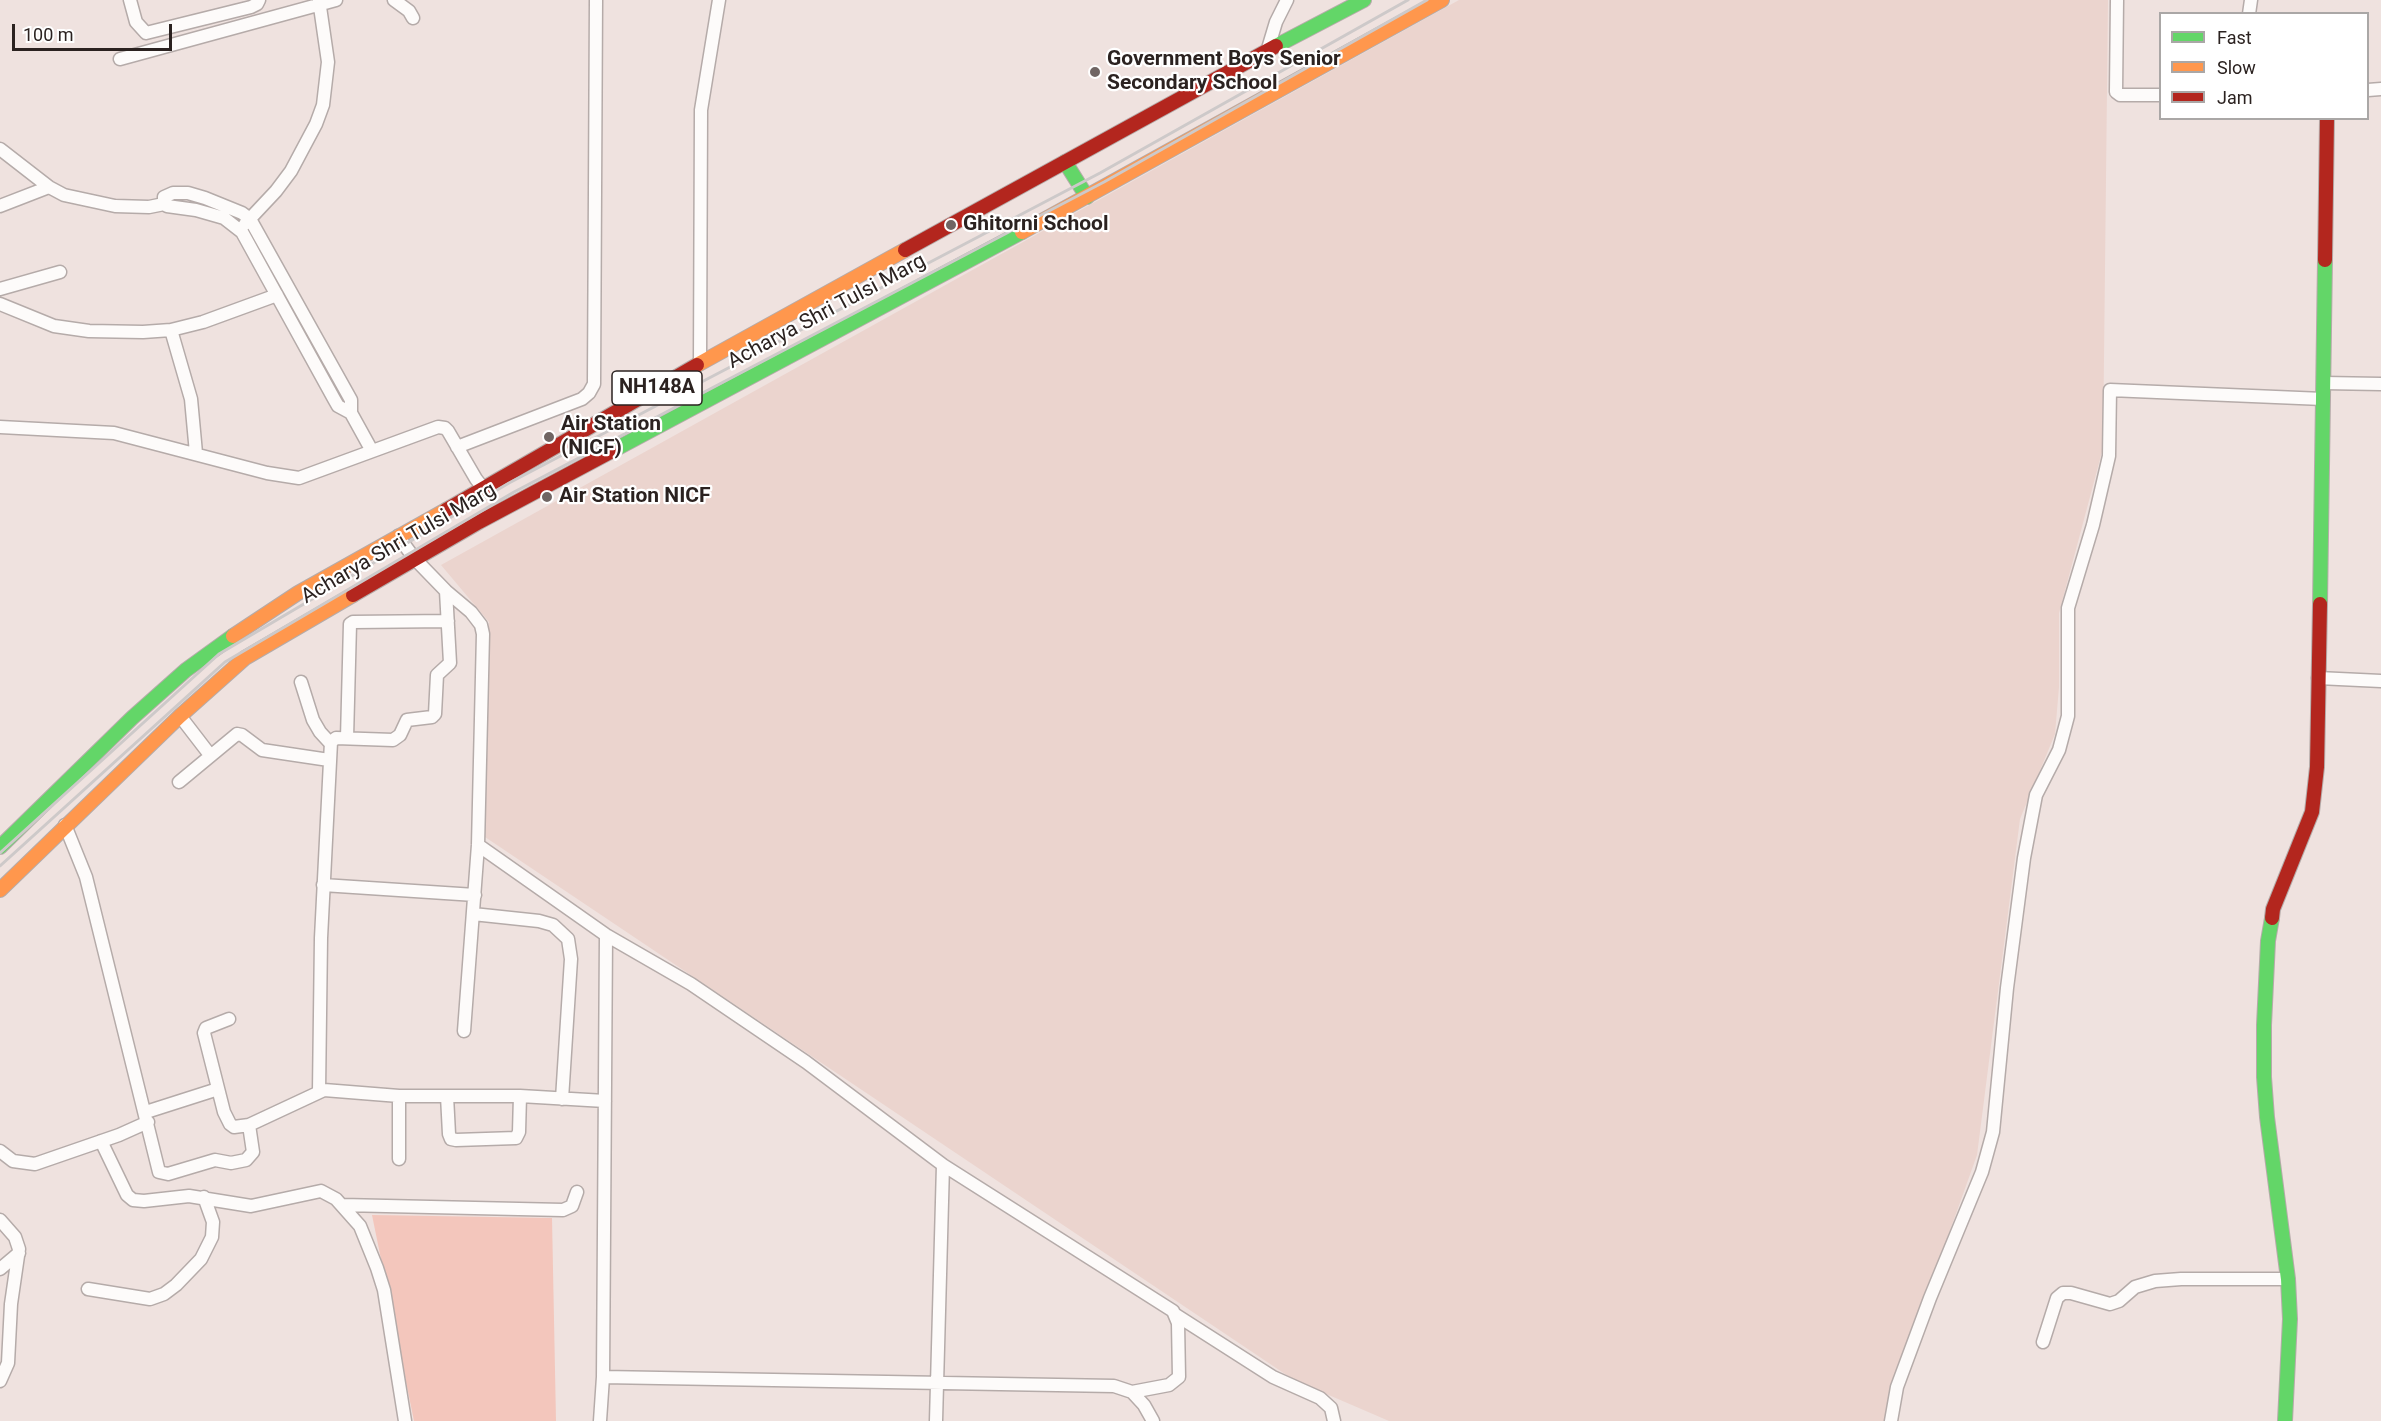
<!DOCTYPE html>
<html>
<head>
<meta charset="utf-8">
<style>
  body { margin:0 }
  #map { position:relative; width:2381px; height:1421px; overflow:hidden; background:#efe2df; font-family:Roboto,sans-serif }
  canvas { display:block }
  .legend { position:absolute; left:2159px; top:12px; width:210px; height:108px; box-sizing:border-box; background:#fff; border:2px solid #aaa7a6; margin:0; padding:8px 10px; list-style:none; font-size:18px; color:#2b2220 }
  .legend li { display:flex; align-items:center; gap:12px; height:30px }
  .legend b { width:30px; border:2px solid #aaa7a6 }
  .scale { position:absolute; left:12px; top:24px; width:160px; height:27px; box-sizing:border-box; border:3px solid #2b2220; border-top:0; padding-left:8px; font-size:18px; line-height:21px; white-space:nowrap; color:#2b2220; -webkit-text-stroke:4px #fff; paint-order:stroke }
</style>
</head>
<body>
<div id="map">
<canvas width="2381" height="1421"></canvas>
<ul class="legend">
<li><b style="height:8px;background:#63d668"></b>Fast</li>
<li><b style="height:8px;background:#ff974d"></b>Slow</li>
<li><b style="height:8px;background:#b3261e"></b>Jam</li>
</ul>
<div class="scale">100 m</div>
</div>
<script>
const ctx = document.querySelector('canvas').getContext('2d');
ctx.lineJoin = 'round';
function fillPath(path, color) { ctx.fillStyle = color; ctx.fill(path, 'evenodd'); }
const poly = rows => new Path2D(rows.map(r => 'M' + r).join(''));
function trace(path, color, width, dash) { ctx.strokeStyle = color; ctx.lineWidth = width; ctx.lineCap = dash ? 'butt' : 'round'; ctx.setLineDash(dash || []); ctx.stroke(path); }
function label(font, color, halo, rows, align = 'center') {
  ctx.font = font + ' Roboto,sans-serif'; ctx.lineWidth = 4.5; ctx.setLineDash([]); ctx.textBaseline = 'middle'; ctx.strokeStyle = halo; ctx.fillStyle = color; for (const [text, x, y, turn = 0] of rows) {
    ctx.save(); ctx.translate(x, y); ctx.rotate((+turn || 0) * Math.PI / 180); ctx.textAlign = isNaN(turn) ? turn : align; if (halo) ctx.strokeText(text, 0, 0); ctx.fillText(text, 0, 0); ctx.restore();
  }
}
const built = poly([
  [1459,0,2108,0,2103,448,2059,613,2059,687,2055,734,2020,819,1977,1155,1890,1398,1887,1421,1389,1421,1294,1380,485,837,489,622,441,565]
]);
const green = poly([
  [372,1215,552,1218,556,1421,414,1421]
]);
const street = poly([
  [130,0,136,22,146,33,251,7,257,4,259,0],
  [394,0,409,11,413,18],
  [2117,0,2116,92,2120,95,2160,95],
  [2249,14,2251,0],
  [1267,52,1276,22,1287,0],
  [120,59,336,0],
  [2368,90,2381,89],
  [0,149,49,187,64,195,115,206,149,207,164,204],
  [0,206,49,187],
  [245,224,276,191,291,171,316,124,323,105,328,62,319,0],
  [0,289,60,272],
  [0,304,54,326,89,331,143,332,171,330,203,322,277,295],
  [171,330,191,399,196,453],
  [700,363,701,110,719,0],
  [2324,383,2381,384],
  [351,413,338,406,334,399,242,232,224,218,196,210,167,206,164,204,164,197,173,193,188,193,205,198,242,213,250,219,351,400,351,413,372,451],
  [0,427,114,433,267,473,299,478,438,427,445,428,448,431,476,479,483,488],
  [457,447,582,399,589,393,594,384,596,0],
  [398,536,414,558,446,591,471,612,481,625,483,634,478,845,464,1031],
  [2318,678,2381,681],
  [301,682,313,720,320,732,331,744],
  [180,716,210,755],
  [347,738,350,624,353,622,448,621],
  [179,782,237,734,242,735,262,750,329,760],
  [65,825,86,877,159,1172,168,1174,215,1160,231,1163,246,1160,253,1152,249,1125],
  [478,845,606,935,691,984,806,1062,943,1165,1173,1311,1178,1323,1179,1377,1169,1385,1132,1392],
  [323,885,475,895],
  [473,914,539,921,553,925,568,939,571,959,562,1099],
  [229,1019,206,1028,204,1033,224,1112,230,1124,234,1127,249,1125,324,1090,399,1096,520,1096,605,1101],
  [319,1091,321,938,331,742,336,738,393,740,400,735,407,720,432,717,435,714,437,675,450,663,446,591],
  [447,1096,449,1134,451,1139,456,1140,516,1138,519,1132,520,1096],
  [146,1112,218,1089],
  [101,1141,127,1195,133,1200,144,1201,189,1196,251,1206,321,1191,336,1199,360,1226,377,1268,384,1290,405,1421],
  [0,1151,13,1161,35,1164,119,1135,148,1122],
  [399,1159,399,1096],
  [342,1205,563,1210,572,1206,577,1192],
  [0,1220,15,1237,19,1249,11,1304,8,1363,0,1381],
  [0,1269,19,1253],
  [88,1289,150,1299,164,1294,176,1285,201,1259,212,1237,213,1222,204,1197],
  [1176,1315,1273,1377,1320,1398,1331,1408,1334,1421],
  [2043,1342,2057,1298,2063,1293,2071,1293,2110,1304,2119,1301,2135,1287,2155,1281,2181,1279,2288,1279],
  [603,1377,1114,1386,1132,1392,1144,1405,1153,1421],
  [600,1421,603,1377,606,935],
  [936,1421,943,1165],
  [1891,1421,1897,1387,1930,1298,1982,1172,1993,1132,2007,988,2024,858,2036,795,2059,750,2068,716,2068,608,2093,525,2109,456,2110,390,2323,399]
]);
const fast = poly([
  [1276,46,1364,0],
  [1065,162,1087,197],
  [612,451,1022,232],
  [2320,604,2325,260],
  [0,847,132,718,186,670,233,636],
  [2272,918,2268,941,2264,1025,2264,1077,2267,1117,2288,1279,2290,1319,2285,1421]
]);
const slow = poly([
  [1022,232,1442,0],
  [697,365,905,250],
  [233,636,298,593,446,510],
  [0,890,180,716,245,658,353,595]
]);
const jam = poly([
  [905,250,1276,46],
  [2325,260,2327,118],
  [446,510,697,365],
  [353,595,479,522,612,451],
  [2272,918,2273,909,2312,812,2317,767,2320,604]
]);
const rail = poly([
  [0,853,219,654,509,483,1100,173,1408,0],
  [0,866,225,662,514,492,1104,182,1427,0]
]);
const markers = [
  [1095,72,6,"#706563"],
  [951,225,6,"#706563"],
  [549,437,6,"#706563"],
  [547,497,6,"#706563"]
];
const shields = [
  [657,388,90]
];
const shieldNames = [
  ["NH148A",657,388]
];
const poiNames = [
  ["Government Boys Senior",1107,60],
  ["Secondary School",1107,84],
  ["Ghitorni School",963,225],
  ["Air Station",561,425],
  ["(NICF)",561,449],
  ["Air Station NICF",559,497]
];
const streetNames = [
  ["Acharya Shri Tulsi Marg",827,312,-28],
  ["Acharya Shri Tulsi Marg",399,544,-30]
];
fillPath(built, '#ebd4ce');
fillPath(green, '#f3c6bc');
trace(street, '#b5aba9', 15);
trace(fast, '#b5aba9', 16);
trace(slow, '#b5aba9', 16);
trace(jam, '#b5aba9', 16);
trace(street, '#fdfbfa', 12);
trace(fast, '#63d668', 14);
trace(slow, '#ff974d', 14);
trace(jam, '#b3261e', 14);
trace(rail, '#cdc9c9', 3);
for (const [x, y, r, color] of markers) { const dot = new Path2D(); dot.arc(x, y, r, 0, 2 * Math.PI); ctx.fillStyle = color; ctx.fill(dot); trace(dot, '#fff', 2); }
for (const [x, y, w] of shields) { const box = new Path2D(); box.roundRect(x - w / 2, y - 17, w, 34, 4.5); ctx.fillStyle = '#fff'; ctx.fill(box); trace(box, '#2b2220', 1.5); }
label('bold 20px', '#2b2220', null, shieldNames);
label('bold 21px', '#2b2220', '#fff', poiNames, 'left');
label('21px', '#2b2220', '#fff', streetNames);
</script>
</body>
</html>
